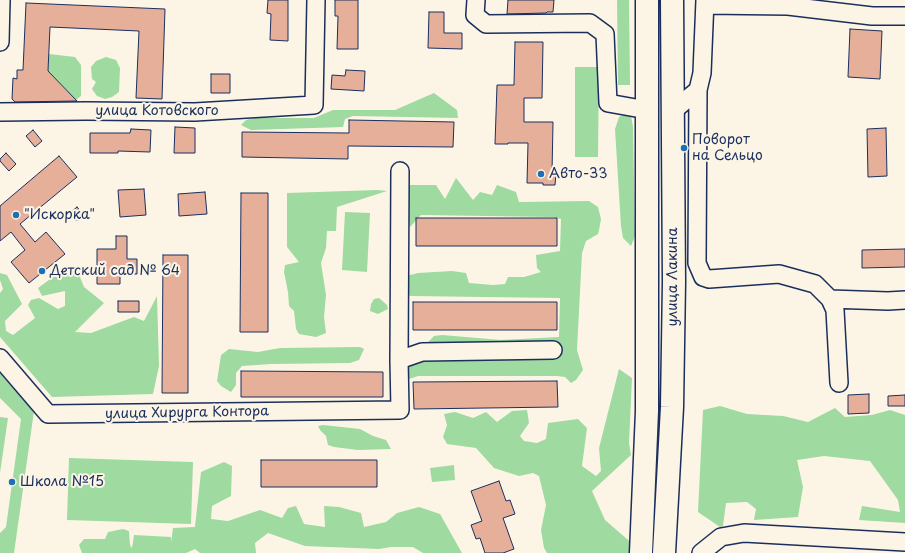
<!DOCTYPE html>
<html>
<head>
<meta charset="utf-8">
<style>
  body { margin:0 }
  canvas { display:block; background:#fcf5e5 }
</style>
</head>
<body>
<canvas width="905" height="553"></canvas>
<script>
const ctx = document.querySelector('canvas').getContext('2d');
ctx.lineJoin = 'round';
function fillPath(path, color) { ctx.fillStyle = color; ctx.fill(path, 'evenodd'); }
const poly = rows => new Path2D(rows.map(r => 'M' + r).join(''));
function trace(path, color, width, dash) { ctx.strokeStyle = color; ctx.lineWidth = width; ctx.lineCap = dash ? 'butt' : 'round'; ctx.setLineDash(dash || []); ctx.stroke(path); }
function label(font, color, halo, rows, align = 'center') {
  ctx.font = font + ' "Playpen Sans",sans-serif'; ctx.lineWidth = 4; ctx.setLineDash([]); ctx.textBaseline = 'middle'; ctx.strokeStyle = halo; ctx.fillStyle = color; for (const [text, x, y, turn = 0] of rows) {
    ctx.save(); ctx.translate(x, y); ctx.rotate((+turn || 0) * Math.PI / 180); ctx.textAlign = isNaN(turn) ? turn : align; if (halo) ctx.strokeText(text, 0, 0); ctx.fillText(text, 0, 0); ctx.restore();
  }
}
const green = poly([
  [617,0,629,0,630,85,618,85],
  [49,54,75,57,81,65,81,96,76,100,48,71],
  [106,57,116,60,120,68,119,92,112,97,105,99,97,96,92,89,96,82,92,79,91,67,96,61],
  [575,67,599,67,598,157,575,157],
  [434,93,457,110,458,118,353,116,345,119,343,127,251,130,241,125,246,120,254,118,314,118,333,110,395,110],
  [627,113,631,116,633,127,635,236,631,246,623,238,621,226,615,129,619,117],
  [456,178,473,200,480,192,492,195,497,185,516,192,519,202,589,201,598,207,601,219,599,230,598,234,586,241,582,253,577,350,583,370,576,380,571,383,565,377,557,376,418,376,406,380,405,366,434,336,442,335,501,340,559,337,560,298,410,296,404,289,406,276,418,273,452,271,466,273,469,283,493,285,505,284,508,277,524,277,541,272,537,268,536,255,560,251,561,219,553,217,421,215,410,227,404,185,436,185,445,199],
  [377,190,387,191,337,207,336,231,327,231,326,248,321,263,326,295,324,317,326,333,316,337,299,334,296,329,294,311,289,306,288,292,284,272,285,265,299,262,287,247,287,193],
  [345,212,370,213,367,272,342,270],
  [68,266,76,267,84,287,104,303,75,332,91,333,134,317,144,321,157,296,159,366,153,394,52,397,0,337,0,293,3,289,0,280,0,273,7,275,22,304,5,321,6,331,13,335,35,318,28,305,31,300,39,298,58,309,65,306,65,291,42,296,38,288],
  [379,298,387,305,388,309,378,314,370,311,371,304,374,299],
  [360,347,364,349,359,360,350,363,271,364,242,366,236,373,236,385,231,392,221,386,217,381,221,355,229,349,258,352,280,348],
  [619,369,632,378,629,443,631,455,592,491,605,520,635,546,633,553,547,553,544,548,541,530,546,505,539,476,533,473,519,476,494,468,476,448,447,444,443,437,447,425,444,414,455,412,473,418,486,412,497,422,512,411,527,410,529,423,520,436,524,441,537,443,546,439,548,423,578,419,587,428,582,466,596,476,601,471,599,448],
  [0,373,34,411,14,553,0,553,0,533,6,527,21,419,0,398],
  [720,406,747,414,783,416,808,422,835,408,845,417,872,415,890,410,905,415,905,523,859,520,862,506,900,512,898,500,870,461,824,456,797,460,803,487,798,517,754,520,756,509,747,502,726,503,723,526,720,527,698,512,703,410],
  [0,417,8,418,0,473],
  [323,425,360,429,373,436,386,440,391,449,358,450,334,447,328,445,326,436,320,430,318,426],
  [69,458,193,462,191,524,67,520],
  [224,462,232,466,231,496,212,506,211,519,228,521,260,510,282,518,288,508,296,506,304,524,325,527,324,506,339,507,361,513,364,527,386,522,397,513,419,507,440,514,462,553,423,553,413,547,391,547,379,549,305,546,268,533,255,543,256,553,200,553,195,549,186,553,82,553,79,545,84,539,105,539,108,532,123,529,129,531,130,545,132,548,134,535,171,537,171,543,173,528,195,527,201,472],
  [454,465,455,480,432,482,430,468]
]);
const building = poly([
  [268,0,288,0,288,41,270,40,271,14,267,13,268,0],
  [335,0,358,0,358,49,337,49,338,16,335,16,335,0],
  [508,0,554,0,553,12,547,12,546,13,507,14,508,0],
  [26,3,165,9,162,99,136,98,139,31,50,27,48,71,77,101,15,102,12,99,13,78,17,79,17,70,23,70,26,3],
  [429,12,444,12,444,33,462,33,462,49,428,48,429,12],
  [850,29,882,31,880,79,848,77,850,29],
  [515,42,543,42,542,98,524,98,524,122,553,122,552,173,556,173,555,185,543,185,543,183,527,183,528,143,508,143,508,144,495,144,497,85,514,85,515,42],
  [346,70,365,71,364,91,331,89,332,75,345,76,346,70],
  [211,74,230,74,230,93,211,93,211,74],
  [349,120,454,122,453,147,348,146,348,159,242,157,242,132,349,133,349,120],
  [175,127,195,128,195,153,174,153,175,127],
  [886,128,887,176,868,177,867,129,886,128],
  [131,129,151,130,150,152,118,151,118,153,90,153,90,133,130,133,131,129],
  [33,130,42,141,35,147,26,136,33,130],
  [6,153,16,164,9,171,0,161,0,159,6,153],
  [59,156,77,177,20,224,35,242,46,232,65,254,29,283,11,262,25,250,11,232,0,241,0,206,59,156],
  [144,189,146,215,120,217,118,190,144,189],
  [205,192,207,214,179,216,178,194,205,192],
  [241,193,268,193,268,332,240,332,241,193],
  [77,207,87,219,75,220,70,213,77,207],
  [416,218,557,218,557,246,416,246,416,218],
  [116,236,127,236,127,259,137,259,137,274,120,274,120,284,97,284,97,249,116,249,116,236],
  [905,249,905,267,862,268,862,250,905,249],
  [163,255,188,255,188,393,162,393,163,255],
  [118,301,139,301,139,312,118,312,118,301],
  [413,302,557,302,557,330,413,330,413,302],
  [241,371,383,372,383,397,241,397,241,371],
  [557,381,558,407,414,409,413,382,557,381],
  [869,394,869,413,848,414,848,395,869,394],
  [905,395,905,406,888,406,888,396,905,395],
  [261,460,377,460,377,487,261,487,261,460],
  [499,481,506,501,510,500,515,514,503,518,514,549,503,553,485,553,480,538,476,539,471,525,482,521,471,491,499,481]
]);
const minor = poly([
  [476,0,475,15,486,24,590,23,605,34,608,103,647,110],
  [705,5,788,6,872,16,905,16],
  [0,42,1,0],
  [698,90,697,263,703,277,709,279,779,274,815,284,830,299,835,310,839,383],
  [673,111,698,90,702,73,705,0],
  [0,112,86,111,195,112,314,105,316,0],
  [830,299,888,301,905,300],
  [0,358,48,414,400,410,399,360,400,171],
  [399,360,422,352,553,350],
  [701,553,721,537,744,533,905,542]
]);
const highway = poly([
  [641,553,647,411,647,0],
  [664,553,672,407,674,282,672,0]
]);
const markers = [
  [684,148,4,"#1f6fb2"],
  [541,174,4,"#1f6fb2"],
  [16,215,4,"#1f6fb2"],
  [42,271,4,"#1f6fb2"],
  [12,482,4,"#1f6fb2"]
];
const streetNames = [
  ["улица Котовского",157,111],
  ["улица Лакина",673,277,-90],
  ["улица Хирурга Контора",187,413,-1]
];
const poiNames = [
  ["Поворот",692,140],
  ["на Сельцо",692,156],
  ["Авто-33",549,174],
  ["\"Искорка\"",24,215],
  ["Детский сад № 64",50,271],
  ["Школа №15",20,482]
];
fillPath(green, '#9fdaa1');
fillPath(building, '#e5af9a');
trace(building, '#1b2f5e', 1);
trace(minor, '#1b2f5e', 20);
trace(highway, '#1b2f5e', 25);
trace(minor, '#fcf5e5', 17);
trace(highway, '#fcf5e5', 22);
for (const [x, y, r, color] of markers) { const dot = new Path2D(); dot.arc(x, y, r, 0, 2 * Math.PI); ctx.fillStyle = color; ctx.fill(dot); trace(dot, '#fcf5e5', 1.5); }
label('14px', '#1b2f5e', '#fcf5e5', streetNames);
label('14px', '#1b2f5e', '#fcf5e5', poiNames, 'left');
</script>
</body>
</html>
